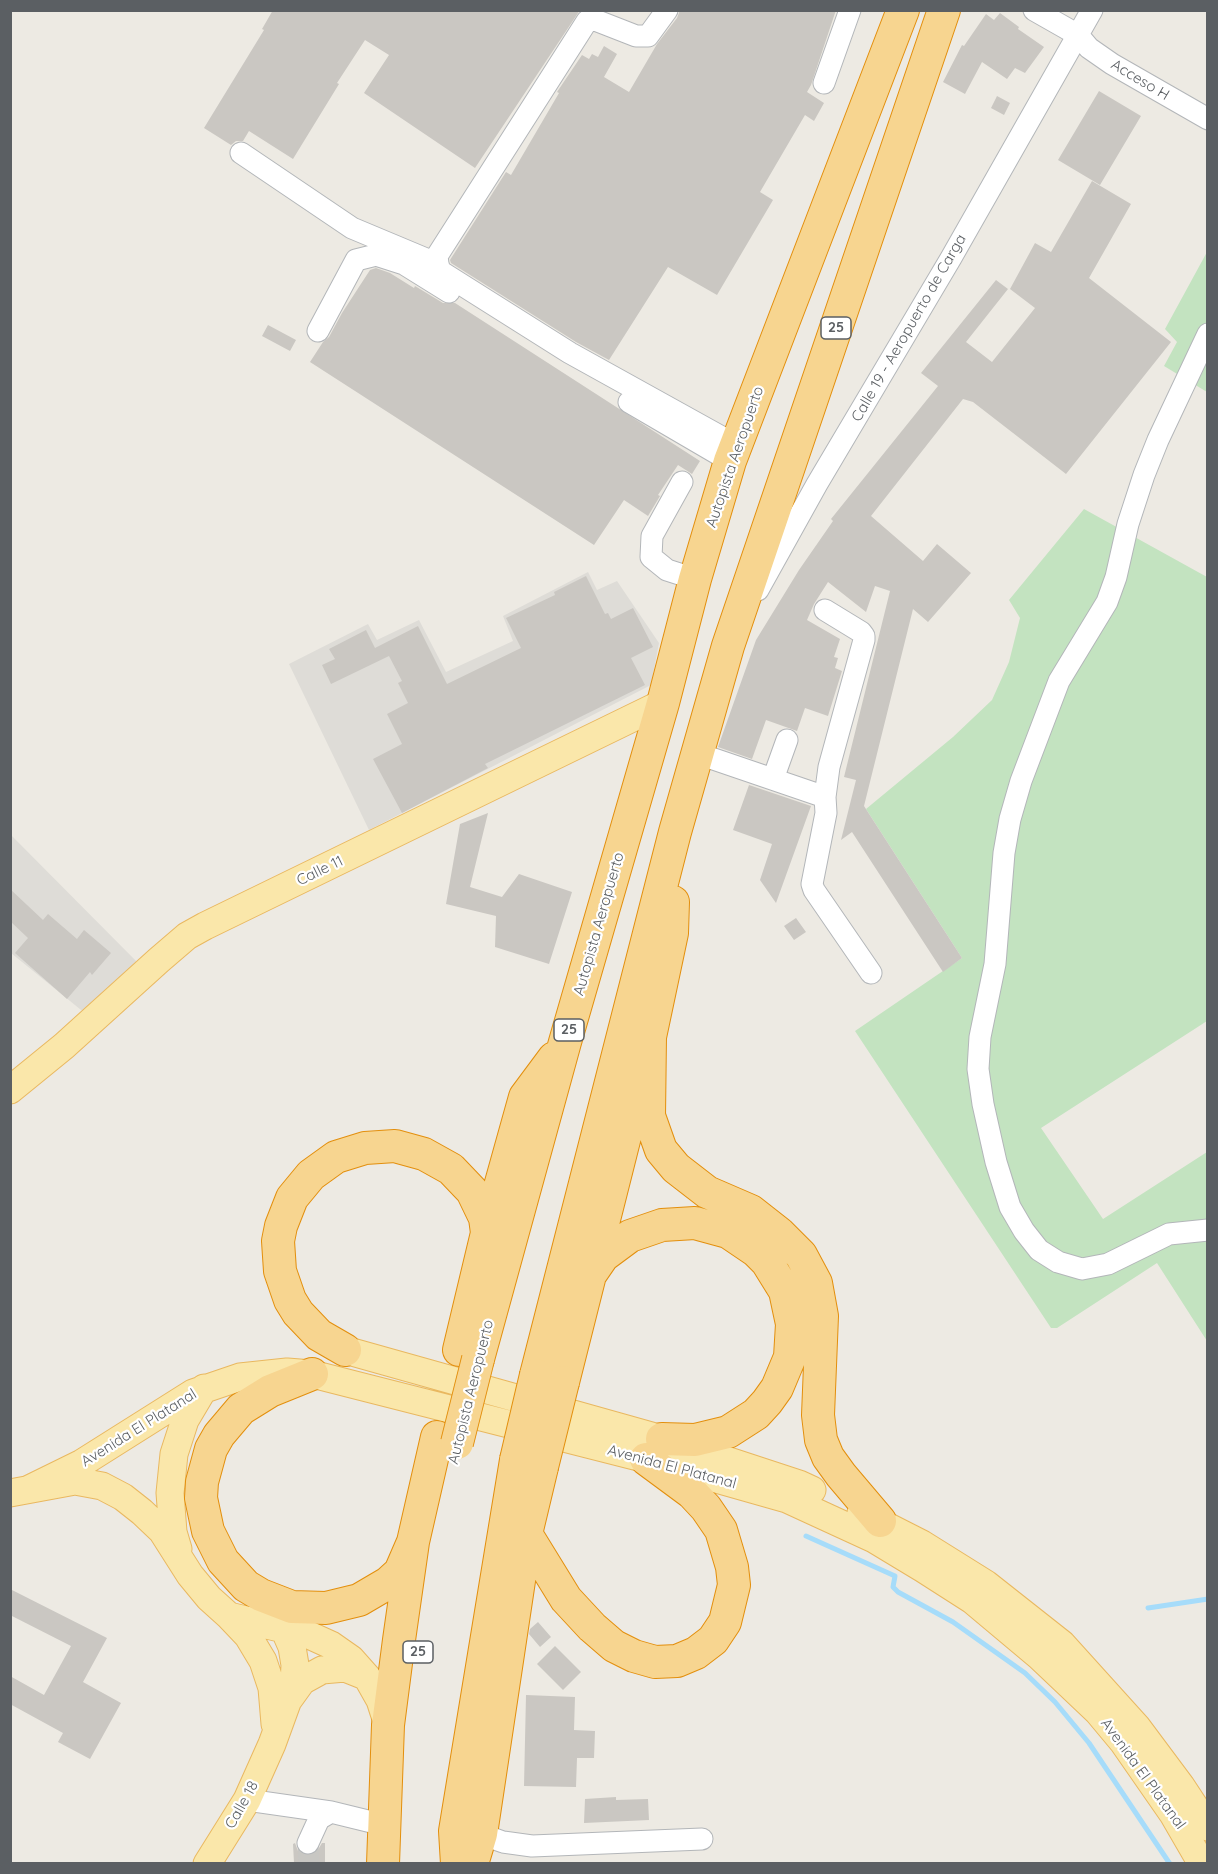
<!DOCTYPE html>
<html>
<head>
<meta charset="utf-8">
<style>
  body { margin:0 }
  #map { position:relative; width:1218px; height:1874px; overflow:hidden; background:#edeae3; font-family:Quicksand,sans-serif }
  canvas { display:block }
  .frame { position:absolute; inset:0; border:12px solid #5b5f63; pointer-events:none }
</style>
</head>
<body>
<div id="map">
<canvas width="1218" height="1874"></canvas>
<div class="frame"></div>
</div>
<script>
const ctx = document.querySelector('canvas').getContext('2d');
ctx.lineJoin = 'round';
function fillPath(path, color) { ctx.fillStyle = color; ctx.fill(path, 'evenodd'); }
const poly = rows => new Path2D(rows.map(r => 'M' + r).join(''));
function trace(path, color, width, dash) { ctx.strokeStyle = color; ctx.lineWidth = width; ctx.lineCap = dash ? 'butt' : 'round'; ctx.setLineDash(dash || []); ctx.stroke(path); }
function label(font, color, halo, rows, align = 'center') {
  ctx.font = font + ' Quicksand,sans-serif'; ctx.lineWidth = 4.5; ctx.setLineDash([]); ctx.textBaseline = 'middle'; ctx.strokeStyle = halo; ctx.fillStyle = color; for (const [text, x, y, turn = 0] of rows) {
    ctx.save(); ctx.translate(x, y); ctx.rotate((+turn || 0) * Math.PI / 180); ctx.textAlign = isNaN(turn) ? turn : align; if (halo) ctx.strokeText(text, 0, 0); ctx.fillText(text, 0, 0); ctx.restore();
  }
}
const industrial = poly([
  [588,572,597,590,617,581,659,643,651,685,369,830,289,664,368,624,377,640,419,620,446,672,513,641,503,616],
  [10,834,140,965,86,1014,11,953]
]);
const green = poly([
  [1207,252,1207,392,1164,366,1177,342,1165,329],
  [1084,509,1207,577,1207,1021,1041,1128,1103,1219,1207,1152,1207,1341,1157,1263,1057,1328,1051,1328,855,1031,962,958,866,809,953,737,992,700,1009,662,1020,618,1009,600]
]);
const stream = poly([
  [806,1536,895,1576,893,1587,898,1592,953,1622,1025,1673,1055,1702,1089,1743,1170,1864],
  [1148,1608,1208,1599]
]);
const building = poly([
  [273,10,580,10,475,168,364,93,389,55,365,40,337,83,339,84,293,159,249,131,243,141,236,141,231,145,204,128,264,30,262,29],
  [680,10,836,10,811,85,807,92,824,103,814,121,805,115,760,192,773,200,717,295,668,267,609,360,576,342,451,263,450,260,506,172,511,175,559,93,557,92,582,55,589,59,592,54,598,57,604,46,617,54,604,77,629,92,657,44,677,18],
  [1000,13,1019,27,1018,29,1044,47,1025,73,1015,68,1007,79,982,62,965,94,943,82,962,45,964,46,986,14,994,20],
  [1099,91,1141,116,1100,185,1058,160],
  [997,96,1010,103,1004,115,991,108],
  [1092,181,1131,204,1089,278,1171,342,1066,474,973,402,963,399,871,516,923,561,937,544,971,573,928,622,913,609,864,806,962,958,943,972,852,832,841,840,856,780,844,777,890,591,875,586,866,612,828,582,814,604,807,620,840,639,834,657,838,658,835,668,842,671,828,716,805,708,797,731,766,720,752,759,718,747,756,640,799,570,833,521,831,519,938,386,921,373,996,280,1008,289,966,342,992,362,1035,308,1010,289,1035,243,1051,252],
  [376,268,390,273,414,288,415,286,443,303,455,303,700,461,692,474,678,465,658,495,660,496,648,516,624,500,594,545,310,362,323,342,329,337,342,313,370,270],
  [268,325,296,340,290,351,262,336],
  [586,576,605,614,608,613,611,619,633,608,653,647,631,658,645,685,485,764,488,768,402,813,373,759,402,744,387,714,408,703,398,683,402,681,389,656,331,684,322,665,335,659,329,649,366,630,375,648,418,626,447,684,521,648,506,618,555,595,554,592],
  [749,785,811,806,776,903,760,880,772,844,733,830],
  [488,813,470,887,502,897,519,874,572,892,549,964,495,947,496,916,446,904,460,824],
  [10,889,43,920,48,914,77,939,84,930,111,953,92,975,90,972,67,999,15,953,28,938,10,921],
  [796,918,806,932,794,940,784,926],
  [10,1589,107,1638,83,1682,121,1703,90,1759,58,1742,63,1733,10,1704,10,1676,44,1695,71,1646,10,1615],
  [538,1622,551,1637,540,1647,529,1634,530,1629],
  [555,1646,581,1672,563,1690,537,1664],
  [526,1695,575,1697,574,1730,595,1731,594,1758,577,1758,576,1787,524,1786],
  [616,1797,616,1800,648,1799,649,1820,584,1823,585,1799],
  [295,1843,298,1851,309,1856,316,1853,322,1843,325,1843,325,1863,294,1863,293,1844]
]);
const minorTunnel = poly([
  [308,1843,309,1864]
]);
const minor = poly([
  [667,10,648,36,636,36,595,20,587,21,437,256,438,264,440,271,570,353,736,445],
  [1034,10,1078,35,1089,48,1112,64,1208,119],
  [824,83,850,10],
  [241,153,352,228,438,264],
  [318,331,356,260,376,255,404,264,449,292],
  [1208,334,1158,440,1144,475,1128,524,1116,577,1107,602,1059,681,1021,781,1010,819,1004,853,995,964,980,1037,978,1069,983,1104,996,1162,1010,1207,1024,1231,1039,1250,1058,1262,1082,1269,1108,1264,1169,1234,1208,1230],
  [629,402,730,461],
  [682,482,652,536,651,557,667,570,695,579],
  [758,590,817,484,951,258,1092,10],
  [825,610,861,632,864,636,864,640,829,767,825,797,826,813,812,884,814,890,871,973],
  [699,754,825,797],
  [773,779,787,740],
  [247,1800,331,1812],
  [481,1834,503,1842,532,1846,702,1839],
  [308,1843,319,1819,331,1812,384,1825]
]);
const major = poly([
  [10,1090,64,1046,159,960,187,936,205,926,663,703],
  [345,1350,662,1439,799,1484,812,1490],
  [29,1489,82,1463,193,1393,240,1377,287,1372,312,1374,646,1459,787,1499,874,1539,922,1568,972,1600,1040,1657,1098,1712,1123,1742,1173,1814,1202,1864],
  [10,1493,75,1481,102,1486,123,1497,142,1512,162,1531,190,1575,209,1598,229,1616,309,1635,331,1645,351,1659,367,1677,380,1700,388,1725],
  [861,1513,922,1544,986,1584,1062,1644,1137,1727,1181,1786,1208,1827],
  [178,1549,173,1532,170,1493,174,1454,185,1420,204,1388],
  [229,1616,248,1636,263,1661,272,1688,275,1724],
  [289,1699,302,1681,322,1670,345,1668,365,1676],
  [207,1864,247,1800,272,1744,288,1700,294,1683,295,1665,292,1647,285,1631]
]);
const highway = poly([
  [650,1037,649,1116,661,1150,676,1168,707,1192,751,1211,779,1233,801,1255,816,1283,822,1316,818,1415,821,1440,828,1457,841,1475,880,1521],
  [592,1272,603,1256,630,1236,662,1225,695,1223,728,1232,756,1251,767,1262,785,1291,792,1324,790,1357,777,1388,767,1402,756,1414,728,1432,695,1440,662,1439],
  [345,1350,319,1335,298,1313,290,1300,280,1271,278,1241,281,1226,292,1198,311,1175,336,1157,365,1148,395,1146,424,1154,451,1169,472,1191,485,1218,487,1233],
  [459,1350,487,1233,525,1097,554,1058],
  [478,1359,565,1042,663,703,695,579,730,461,903,10],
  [312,1374,270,1391,241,1409,219,1435,211,1449,202,1482,201,1498,208,1531,223,1561,246,1586,261,1595,292,1607,326,1608,359,1600,388,1583,400,1572,413,1542],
  [536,1375,675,832,728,646,944,10],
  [563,1382,650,1037,672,933,673,902],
  [526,1534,566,1599,592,1627,614,1646,634,1656,655,1662,677,1661,696,1653,713,1640,725,1622,734,1585,732,1567,721,1530,706,1508,692,1493,646,1459],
  [383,1864,388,1725,399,1640,413,1542,437,1437],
  [457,1864,455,1831,516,1460],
  [472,1864,481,1834,526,1534,542,1467]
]);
const highwayBridge = poly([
  [457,1443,478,1359],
  [516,1460,536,1375],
  [542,1467,563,1382]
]);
const shields = [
  [836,328,30],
  [569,1030,30],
  [418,1652,30]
];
const shieldNames = [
  ["25",836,328],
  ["25",569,1030],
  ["25",418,1652]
];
const streetNames = [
  ["Acceso H",1140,80,31],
  ["Calle 19 - Aeropuerto de Carga",909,328,-60],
  ["Autopista Aeropuerto",735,457,-71],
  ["Calle 11",320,871,-26],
  ["Autopista Aeropuerto",599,924,-74],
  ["Autopista Aeropuerto",471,1392,-76],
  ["Avenida El Platanal",139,1428,-32],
  ["Avenida El Platanal",672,1467,15],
  ["Avenida El Platanal",1143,1774,54],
  ["Calle 18",242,1805,-61]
];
fillPath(industrial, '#dedcd7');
fillPath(green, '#c3e3c0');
trace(stream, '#a6dcfa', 5);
fillPath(building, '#cac7c2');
trace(minorTunnel, '#c8c7c3', 21, [21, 10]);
trace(minor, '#b3b6b9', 23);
trace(major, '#e9b860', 29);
trace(highway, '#e38f0d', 34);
trace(minor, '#fff', 21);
trace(major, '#fae7aa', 27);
trace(highway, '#f7d590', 32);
trace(highwayBridge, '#e38f0d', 34, []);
trace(highwayBridge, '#f7d590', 32);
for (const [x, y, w] of shields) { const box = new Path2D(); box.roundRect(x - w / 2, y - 11, w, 22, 4.5); ctx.fillStyle = '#fff'; ctx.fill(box); trace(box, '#5b5f63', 1.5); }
label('bold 14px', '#5b5f63', null, shieldNames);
label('15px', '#5b5f63', '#fff', streetNames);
</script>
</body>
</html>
